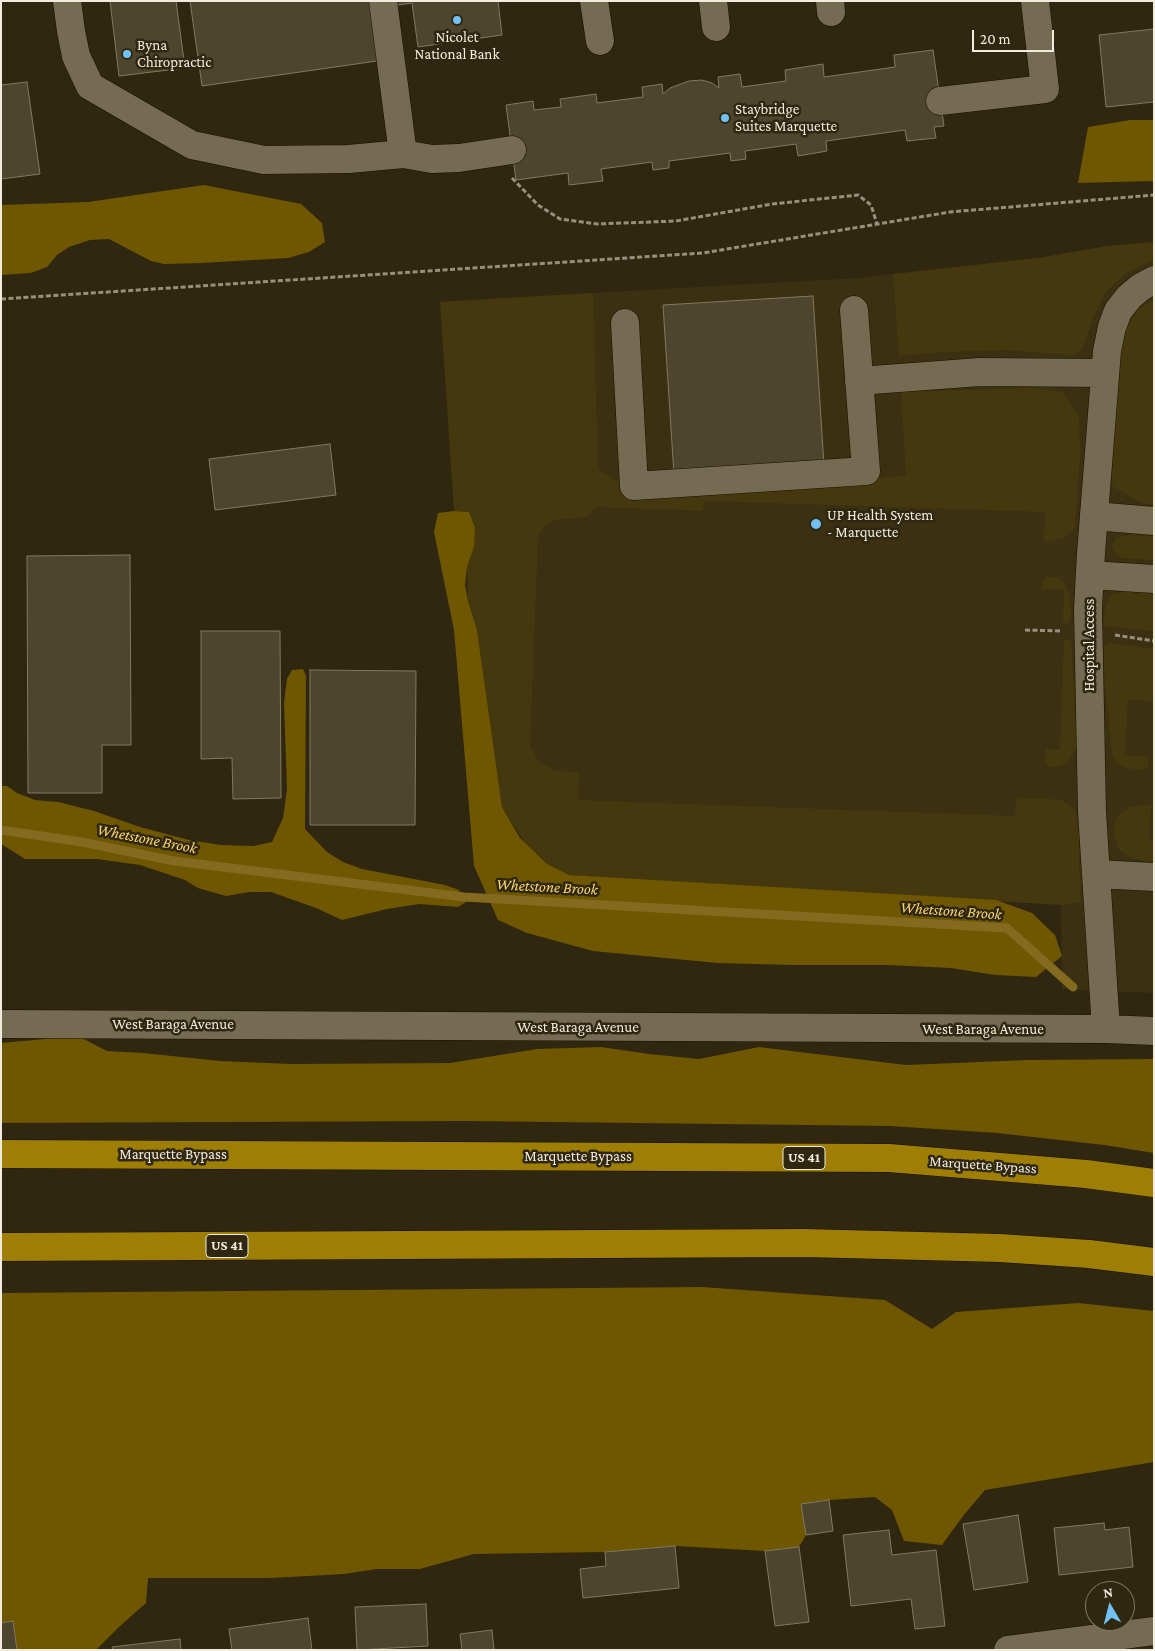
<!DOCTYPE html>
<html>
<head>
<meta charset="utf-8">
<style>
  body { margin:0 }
  #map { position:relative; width:1155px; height:1651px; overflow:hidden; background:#2f2710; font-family:"Crimson Pro",serif }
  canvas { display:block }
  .frame { position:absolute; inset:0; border:2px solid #f1ecde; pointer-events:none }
  .north { position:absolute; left:1085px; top:1581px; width:50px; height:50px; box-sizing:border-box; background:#2f2710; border:1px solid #7d7662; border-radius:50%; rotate:352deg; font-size:14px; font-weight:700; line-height:20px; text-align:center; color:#f1ecde }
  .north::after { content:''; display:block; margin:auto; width:18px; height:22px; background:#72c1f5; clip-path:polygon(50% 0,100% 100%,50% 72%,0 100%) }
  .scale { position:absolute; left:972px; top:30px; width:82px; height:22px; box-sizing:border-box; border:2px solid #f1ecde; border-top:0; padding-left:6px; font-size:15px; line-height:18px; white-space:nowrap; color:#f1ecde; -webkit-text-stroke:4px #2f2710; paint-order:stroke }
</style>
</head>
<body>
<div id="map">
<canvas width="1155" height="1651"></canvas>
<div class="frame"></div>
<div class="north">N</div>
<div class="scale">20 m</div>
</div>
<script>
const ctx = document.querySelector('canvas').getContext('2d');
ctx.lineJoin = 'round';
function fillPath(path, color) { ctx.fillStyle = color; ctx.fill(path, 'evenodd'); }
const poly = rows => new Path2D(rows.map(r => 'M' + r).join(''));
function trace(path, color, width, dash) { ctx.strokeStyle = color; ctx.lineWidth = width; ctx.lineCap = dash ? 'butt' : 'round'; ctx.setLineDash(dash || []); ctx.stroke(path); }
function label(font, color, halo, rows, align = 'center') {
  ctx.font = font + ' "Crimson Pro",serif'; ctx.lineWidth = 5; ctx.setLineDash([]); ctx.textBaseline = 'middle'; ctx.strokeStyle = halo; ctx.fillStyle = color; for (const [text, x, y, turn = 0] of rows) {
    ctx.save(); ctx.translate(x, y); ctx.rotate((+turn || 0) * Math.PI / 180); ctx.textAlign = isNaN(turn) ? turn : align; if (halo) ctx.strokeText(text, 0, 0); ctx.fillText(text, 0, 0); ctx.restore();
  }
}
const built = poly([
  [1154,242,1154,993,1062,989,1061,905,569,875,504,748,451,301,858,278,1038,258,1108,246]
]);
const green = poly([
  [1154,242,1154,259,1125,274,1105,293,1093,318,1082,350,1074,355,1005,350,942,352,899,356,893,274,1038,258,1108,246],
  [593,293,598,469,620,483,641,491,906,476,901,392,1031,388,1063,392,1079,417,1080,454,1075,528,1063,538,1047,542,1044,541,1045,512,704,501,703,511,596,507,586,517,558,520,550,522,544,527,538,536,530,746,540,763,556,771,579,772,578,800,1015,816,1016,797,1023,799,1035,798,1061,800,1075,810,1079,832,1079,863,1081,902,1062,905,569,875,547,864,525,843,502,807,477,630,468,601,467,567,474,547,469,512,454,511,440,302],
  [1154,300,1154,503,1144,504,1112,486,1113,431,1116,373,1125,330,1139,309],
  [1129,535,1154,536,1154,560,1121,558,1115,553,1112,546,1116,538],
  [1047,577,1059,577,1066,586,1070,599,1071,617,1068,624,1063,622,1064,590,1042,589,1043,580],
  [1125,591,1154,593,1154,631,1104,626,1105,607,1112,595],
  [1064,638,1071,642,1077,747,1066,764,1057,767,1049,767,1045,762,1046,749,1060,750],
  [1112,643,1154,649,1153,701,1128,700,1125,755,1148,757,1148,767,1141,770,1126,768,1116,763,1112,755,1103,660,1104,646],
  [1144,805,1151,805,1149,840,1154,841,1154,862,1130,858,1118,848,1113,831,1117,817,1129,807]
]);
const forest = poly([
  [1130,120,1154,120,1154,181,1078,183,1088,127],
  [204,185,301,204,322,223,325,242,309,252,288,258,201,263,164,264,151,261,109,239,90,240,69,247,57,255,47,267,31,273,1,275,1,205,88,202],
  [454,511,469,512,475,528,474,547,467,567,465,585,468,601,477,630,502,807,520,838,547,864,569,875,996,900,1032,913,1055,935,1062,956,1036,977,995,975,951,968,889,965,791,965,717,963,593,951,527,933,498,920,474,866,454,630,434,532,438,513],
  [303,669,306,676,305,829,327,852,343,862,362,869,445,885,459,890,466,902,458,907,419,904,387,909,342,920,316,908,271,892,250,892,226,896,198,888,185,880,140,865,97,859,25,859,1,844,1,786,7,786,17,793,35,800,58,802,94,811,140,827,189,840,221,845,253,846,272,842,283,818,287,789,284,703,287,679,292,670],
  [78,1036,107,1051,143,1053,220,1061,291,1064,450,1063,537,1049,601,1047,649,1054,699,1059,759,1047,906,1065,1027,1060,1154,1059,1154,1153,1104,1145,997,1133,890,1126,465,1121,1,1123,1,1043],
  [702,1287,885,1300,932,1329,956,1312,1078,1303,1154,1311,1154,1462,985,1490,963,1516,942,1545,904,1541,892,1510,875,1497,829,1500,802,1504,806,1535,799,1547,765,1551,675,1546,605,1552,474,1554,420,1569,377,1569,344,1574,271,1578,148,1578,146,1603,120,1626,96,1650,17,1650,13,1621,1,1623,1,1293]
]);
const stream = poly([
  [1,830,82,842,174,861,464,897,1007,928,1073,987]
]);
const building = poly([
  [110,1,176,1,185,68,119,76,110,1],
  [190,1,369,1,377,61,202,86,190,1],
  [390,1,498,1,502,35,418,47,412,3,391,6,390,1],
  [1154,29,1154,102,1106,107,1099,35,1154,29],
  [933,50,944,126,934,127,936,138,907,141,905,130,826,141,827,151,798,156,796,144,745,151,746,159,731,161,730,153,669,161,669,168,653,170,652,162,601,169,603,181,569,185,568,173,516,180,506,105,533,101,534,110,561,107,560,99,596,94,597,103,643,97,642,87,662,84,663,94,670,88,689,81,702,80,712,83,719,88,718,77,740,74,742,87,786,81,785,70,823,64,824,77,895,67,894,55,933,50],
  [27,82,40,174,1,179,1,84,1,85,27,82],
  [813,296,824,465,674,475,663,305,813,296],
  [330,444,336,495,215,510,209,459,330,444],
  [130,555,131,745,102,745,102,793,28,793,27,556,130,555],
  [201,631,280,631,281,798,233,799,232,758,201,759,201,631],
  [310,670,416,671,415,825,310,825,310,670],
  [829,1500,833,1531,806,1535,801,1504,829,1500],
  [1018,1515,1028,1582,974,1590,963,1524,1018,1515],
  [1104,1523,1105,1530,1129,1527,1133,1567,1059,1575,1054,1528,1104,1523],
  [889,1530,892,1555,936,1550,945,1626,915,1629,911,1599,851,1606,843,1535,889,1530],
  [675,1546,679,1588,583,1598,580,1569,606,1566,605,1552,675,1546],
  [799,1547,809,1622,775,1626,765,1551,799,1547],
  [426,1604,428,1646,357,1650,355,1607,426,1604],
  [308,1618,312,1650,232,1650,229,1629,308,1618],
  [13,1621,17,1650,1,1650,1,1623,13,1621],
  [492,1630,494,1650,462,1650,460,1634,492,1630],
  [180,1639,181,1650,113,1650,112,1647,180,1639]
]);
const path = poly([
  [512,178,538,205,560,219,597,224,676,221,772,204,858,195,871,205,877,224],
  [1,299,703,253,950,212,1154,195],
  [1025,630,1062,631],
  [1115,635,1154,641]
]);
const minor = poly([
  [67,1,71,31,76,56,90,86,192,145,264,160,349,159,403,154,383,1],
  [594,1,600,41],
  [713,1,716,27],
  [830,1,831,12],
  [940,101,1045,89,1035,1],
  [403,154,432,159,459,158,512,150],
  [625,323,634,486,866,471,854,310],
  [859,381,980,372,1105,373],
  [1094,516,1154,521],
  [1090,575,1154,579],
  [1096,874,1154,877],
  [1,1024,1106,1029,1154,1031],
  [1106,1029,1092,812,1088,609,1091,553,1107,351,1112,327,1118,311,1129,297,1141,287,1154,280],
  [1008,1650,1154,1631]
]);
const highway = poly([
  [1,1154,889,1158,1086,1174,1154,1183],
  [1,1247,804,1243,1000,1248,1089,1254,1154,1262]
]);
const markers = [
  [457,20,5,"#72c1f5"],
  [127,54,5,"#72c1f5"],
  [725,118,5,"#72c1f5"],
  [816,524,6,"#72c1f5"]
];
const shields = [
  [804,1158,42],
  [227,1246,42]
];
const shieldNames = [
  ["US 41",804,1158],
  ["US 41",227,1246]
];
const poiNames = [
  ["Nicolet",457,37,"center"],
  ["National Bank",457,54,"center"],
  ["Byna",137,45],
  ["Chiropractic",137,62],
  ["Staybridge",735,109],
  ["Suites Marquette",735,126],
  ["UP Health System",827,515],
  ["- Marquette",827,532]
];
const streetNames = [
  ["Hospital Access",1089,645,-90],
  ["West Baraga Avenue",173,1024],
  ["West Baraga Avenue",578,1027],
  ["West Baraga Avenue",983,1029],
  ["Marquette Bypass",173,1154],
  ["Marquette Bypass",578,1156],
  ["Marquette Bypass",983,1165,4]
];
const waterNames = [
  ["Whetstone Brook",147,839,11],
  ["Whetstone Brook",547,887,3],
  ["Whetstone Brook",951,911,4]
];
fillPath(built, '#3b3011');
fillPath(green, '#46380e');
fillPath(forest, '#6f5600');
trace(stream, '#836a1f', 9);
fillPath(building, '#4e452e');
trace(building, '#837960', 1);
trace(minor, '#171000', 29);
trace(highway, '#171000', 29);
trace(path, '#97907e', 3, [5, 2.5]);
trace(minor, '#746b52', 28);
trace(highway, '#9f7e06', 28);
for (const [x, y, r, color] of markers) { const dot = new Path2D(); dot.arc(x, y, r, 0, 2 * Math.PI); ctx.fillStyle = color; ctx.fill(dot); trace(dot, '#2f2710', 2); }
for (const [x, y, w] of shields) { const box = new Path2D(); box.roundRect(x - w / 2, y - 11.5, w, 23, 4); ctx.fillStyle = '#2f2710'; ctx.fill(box); trace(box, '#f1ecde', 1); }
label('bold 14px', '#f1ecde', null, shieldNames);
label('15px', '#f1ecde', '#2f2710', poiNames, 'left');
label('15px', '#f1ecde', '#2f2710', streetNames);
label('italic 16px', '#f9d571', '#2f2710', waterNames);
</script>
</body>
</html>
